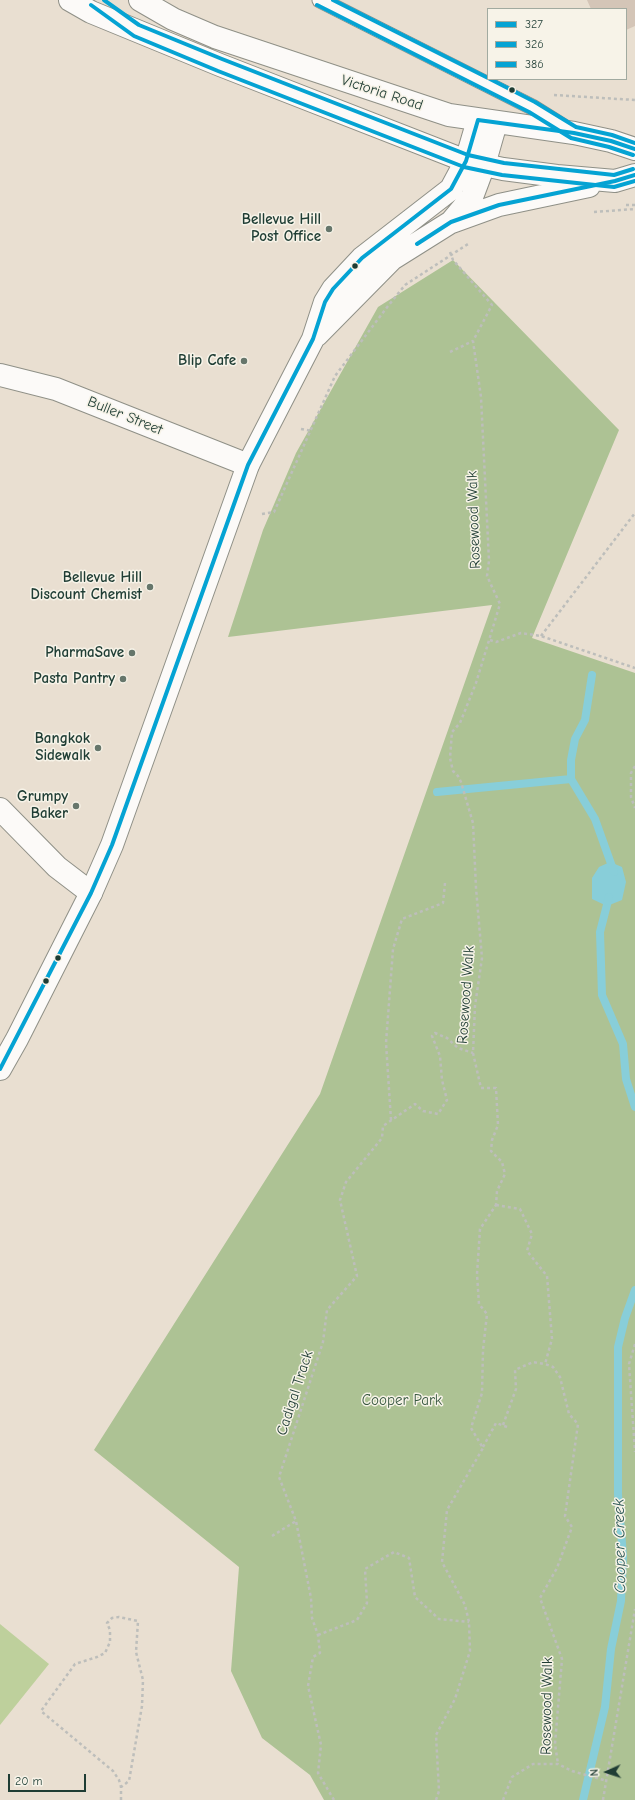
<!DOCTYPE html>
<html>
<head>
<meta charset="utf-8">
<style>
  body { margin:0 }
  #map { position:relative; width:635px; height:1800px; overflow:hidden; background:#e9dfd1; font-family:"Comic Neue",sans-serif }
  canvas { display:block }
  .legend { position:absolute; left:487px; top:8px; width:140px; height:72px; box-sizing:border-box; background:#f7f3e8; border:1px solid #a1aaa0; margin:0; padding:5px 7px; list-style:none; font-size:12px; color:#1f3d34 }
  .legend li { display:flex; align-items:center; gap:8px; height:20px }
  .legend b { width:20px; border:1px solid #a1aaa0 }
  .north { position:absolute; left:587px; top:1752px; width:40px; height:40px; -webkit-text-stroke:3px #f7f3e8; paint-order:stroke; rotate:267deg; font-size:11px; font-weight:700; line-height:16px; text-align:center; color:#1f3d34 }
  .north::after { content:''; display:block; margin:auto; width:14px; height:18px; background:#1f3d34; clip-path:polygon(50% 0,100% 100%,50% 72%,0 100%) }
  .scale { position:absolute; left:8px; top:1774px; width:78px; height:18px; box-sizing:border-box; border:2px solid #1f3d34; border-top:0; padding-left:5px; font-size:12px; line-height:14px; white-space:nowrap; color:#1f3d34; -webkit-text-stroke:3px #f7f3e8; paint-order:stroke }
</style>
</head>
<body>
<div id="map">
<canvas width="635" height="1800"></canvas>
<ul class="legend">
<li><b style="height:5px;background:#05a3d3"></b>327</li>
<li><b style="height:5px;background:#05a3d3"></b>326</li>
<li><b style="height:5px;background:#05a3d3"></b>386</li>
</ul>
<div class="north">N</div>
<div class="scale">20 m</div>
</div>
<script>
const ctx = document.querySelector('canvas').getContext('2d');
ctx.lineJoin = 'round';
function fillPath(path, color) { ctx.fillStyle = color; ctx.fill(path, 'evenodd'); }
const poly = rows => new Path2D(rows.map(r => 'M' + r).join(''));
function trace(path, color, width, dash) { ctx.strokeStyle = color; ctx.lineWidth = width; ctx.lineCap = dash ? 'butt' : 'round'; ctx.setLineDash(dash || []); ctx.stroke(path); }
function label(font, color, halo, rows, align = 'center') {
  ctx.font = font + ' "Comic Neue",sans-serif'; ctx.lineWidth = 3; ctx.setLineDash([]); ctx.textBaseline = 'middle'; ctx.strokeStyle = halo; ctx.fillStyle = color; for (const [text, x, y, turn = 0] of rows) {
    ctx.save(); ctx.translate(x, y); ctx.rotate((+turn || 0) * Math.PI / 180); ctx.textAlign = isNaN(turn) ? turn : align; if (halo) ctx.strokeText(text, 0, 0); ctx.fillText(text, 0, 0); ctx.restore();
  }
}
const green = poly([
  [0,1624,49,1664,0,1725]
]);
const forest = poly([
  [453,260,619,430,532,638,635,673,635,1800,324,1800,310,1775,262,1738,231,1671,239,1567,94,1450,320,1094,492,605,228,637,263,530,296,453,378,307]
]);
const water = poly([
  [610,862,622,867,626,882,622,900,607,906,592,899,592,878,599,867]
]);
const stream = poly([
  [592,675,585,720,575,739,571,760,571,779,595,819,614,872],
  [437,792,571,779],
  [609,897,600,932,602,995,623,1044,626,1079,635,1107],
  [583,1800,605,1707,611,1649,621,1601,623,1556,618,1494,618,1347,625,1318,635,1290]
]);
const building = poly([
  [587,0,635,0,635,26,626,30,626,9,591,9]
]);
const path = poly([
  [554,95,635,100],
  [626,205,635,205],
  [594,212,635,209],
  [450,252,453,260,492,305,473,341,481,397,489,561,487,576,500,604,476,683,460,723,452,732,450,758,453,771,458,776,461,782,473,823,476,888,482,958,475,1006,473,1053,481,1088,496,1088,498,1125,492,1140,491,1151,502,1162,505,1174,497,1191,496,1205],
  [450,352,473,341],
  [301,429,312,431],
  [262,514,274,512,335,376,388,306,405,285,468,244],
  [541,636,635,513],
  [490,640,496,642,521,633,541,636,635,668],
  [635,766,631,773,631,797,635,808],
  [391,1120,386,1043,393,949,402,919,443,903,445,883],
  [496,1205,520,1209,532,1234,527,1251,547,1276,552,1339,545,1364,553,1367,560,1377,569,1414,578,1424,565,1516,572,1527,557,1568,540,1598,562,1659,555,1744,558,1764],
  [635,1344,629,1364,635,1452],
  [503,1425,516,1389,515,1370,533,1362,545,1364],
  [483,1447,496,1423,507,1427],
  [272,1536,296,1521],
  [318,1635,357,1620,367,1603,365,1569,394,1552,409,1558,415,1597,439,1619,469,1622],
  [121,1800,121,1787,119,1780,113,1771,41,1711,75,1664,97,1657,105,1653,110,1642,110,1630,107,1623,112,1618,119,1617,138,1621,136,1652,143,1680,142,1706,129,1781,121,1787],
  [334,1800,318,1773,321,1745,308,1686,313,1657,320,1653,318,1635,312,1618,311,1598,296,1521,279,1477,323,1342,327,1310,357,1276,340,1200,346,1182,382,1138,383,1126,415,1104,423,1111,438,1114,447,1100,442,1080,440,1056,432,1036,435,1033,447,1038,458,1048,473,1053],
  [436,1800,439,1791,436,1735,455,1699,470,1651,469,1622,465,1605,442,1562,447,1510,483,1448,471,1428,482,1393,483,1350,487,1314,479,1304,477,1274,480,1229,496,1205],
  [503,1800,512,1777,533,1764,558,1764,572,1771,607,1781],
  [603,1800,635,1609]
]);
const service = poly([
  [320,0,532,107,567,129]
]);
const minor = poly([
  [0,375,56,389,248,465],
  [0,809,57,867,91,893]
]);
const tertiary = poly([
  [70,0,91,12,220,65,466,161,503,169,557,176,615,181,635,175],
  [140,0,173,19,215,37,449,115,574,133,611,141,635,149],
  [452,222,499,205,589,186],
  [317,335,392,259,451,222,472,197,484,165,496,123],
  [0,1069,17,1039,91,893,112,845,248,465,313,339,325,302,333,289,362,258,451,189,466,161,478,120]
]);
const bus1 = poly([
  [417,244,451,222,499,205,615,181,635,175],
  [0,1069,91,893,112,845,248,465,313,339,325,302,333,289,362,258,451,189,466,161,478,120,574,133,611,141,635,149]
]);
const bus2 = poly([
  [91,5,134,36,218,71,464,167,502,175,614,187,635,181],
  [317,5,529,112,571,138,609,147,633,155]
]);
const bus3 = poly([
  [104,0,139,25,222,59,468,155,504,163,614,175,633,169],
  [333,0,488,78],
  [490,79,535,102,576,127,612,135,635,143]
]);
const markers = [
  [512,90,3.5,"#1f3d34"],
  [329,229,4,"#66766b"],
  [355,266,3.5,"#1f3d34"],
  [244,361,4,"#66766b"],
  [150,587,4,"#66766b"],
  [132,653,4,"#66766b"],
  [123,679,4,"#66766b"],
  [98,748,4,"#66766b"],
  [76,806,4,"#66766b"],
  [58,958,3.5,"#1f3d34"],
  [46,981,3.5,"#1f3d34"]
];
const streetNames = [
  ["Victoria Road",382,93,18],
  ["Buller Street",125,416,22],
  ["Rosewood Walk",474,520,-92],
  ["Rosewood Walk",466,995,-86],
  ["Cadigal Track",295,1393,-72],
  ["Rosewood Walk",547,1706,-89]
];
const poiNames = [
  ["Bellevue Hill",321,220],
  ["Post Office",321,237],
  ["Blip Cafe",236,361],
  ["Bellevue Hill",142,578],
  ["Discount Chemist",142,595],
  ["PharmaSave",124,653],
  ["Pasta Pantry",115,679],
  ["Bangkok",90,739],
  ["Sidewalk",90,756],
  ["Grumpy",68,797],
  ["Baker",68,814]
];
const parkNames = [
  ["Cooper Park",402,1401]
];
const waterNames = [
  ["Cooper Creek",620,1546,-91]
];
fillPath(green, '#bed09c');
fillPath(forest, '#adc294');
fillPath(water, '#88ced9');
trace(stream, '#88ced9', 8);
fillPath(building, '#d4c5b7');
trace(service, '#8f9087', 17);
trace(minor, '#8f9087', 24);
trace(tertiary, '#8f9087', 24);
trace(path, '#bdbebb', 2.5, [3, 3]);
trace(service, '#fcfaf8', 15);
trace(minor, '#fcfaf8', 22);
trace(tertiary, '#fcfaf8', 22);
trace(bus1, '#05a3d3', 4);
trace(bus2, '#05a3d3', 4);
trace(bus3, '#05a3d3', 4);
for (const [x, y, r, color] of markers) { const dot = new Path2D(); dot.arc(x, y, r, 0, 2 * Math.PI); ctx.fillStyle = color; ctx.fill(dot); trace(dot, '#f7f3e8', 1.5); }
label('15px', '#1f3d34', '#f7f3e8', streetNames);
label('bold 15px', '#1f3d34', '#f7f3e8', poiNames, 'right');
label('15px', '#385840', '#f7f3e8', parkNames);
label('italic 16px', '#2c5856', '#f7f3e8', waterNames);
</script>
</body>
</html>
